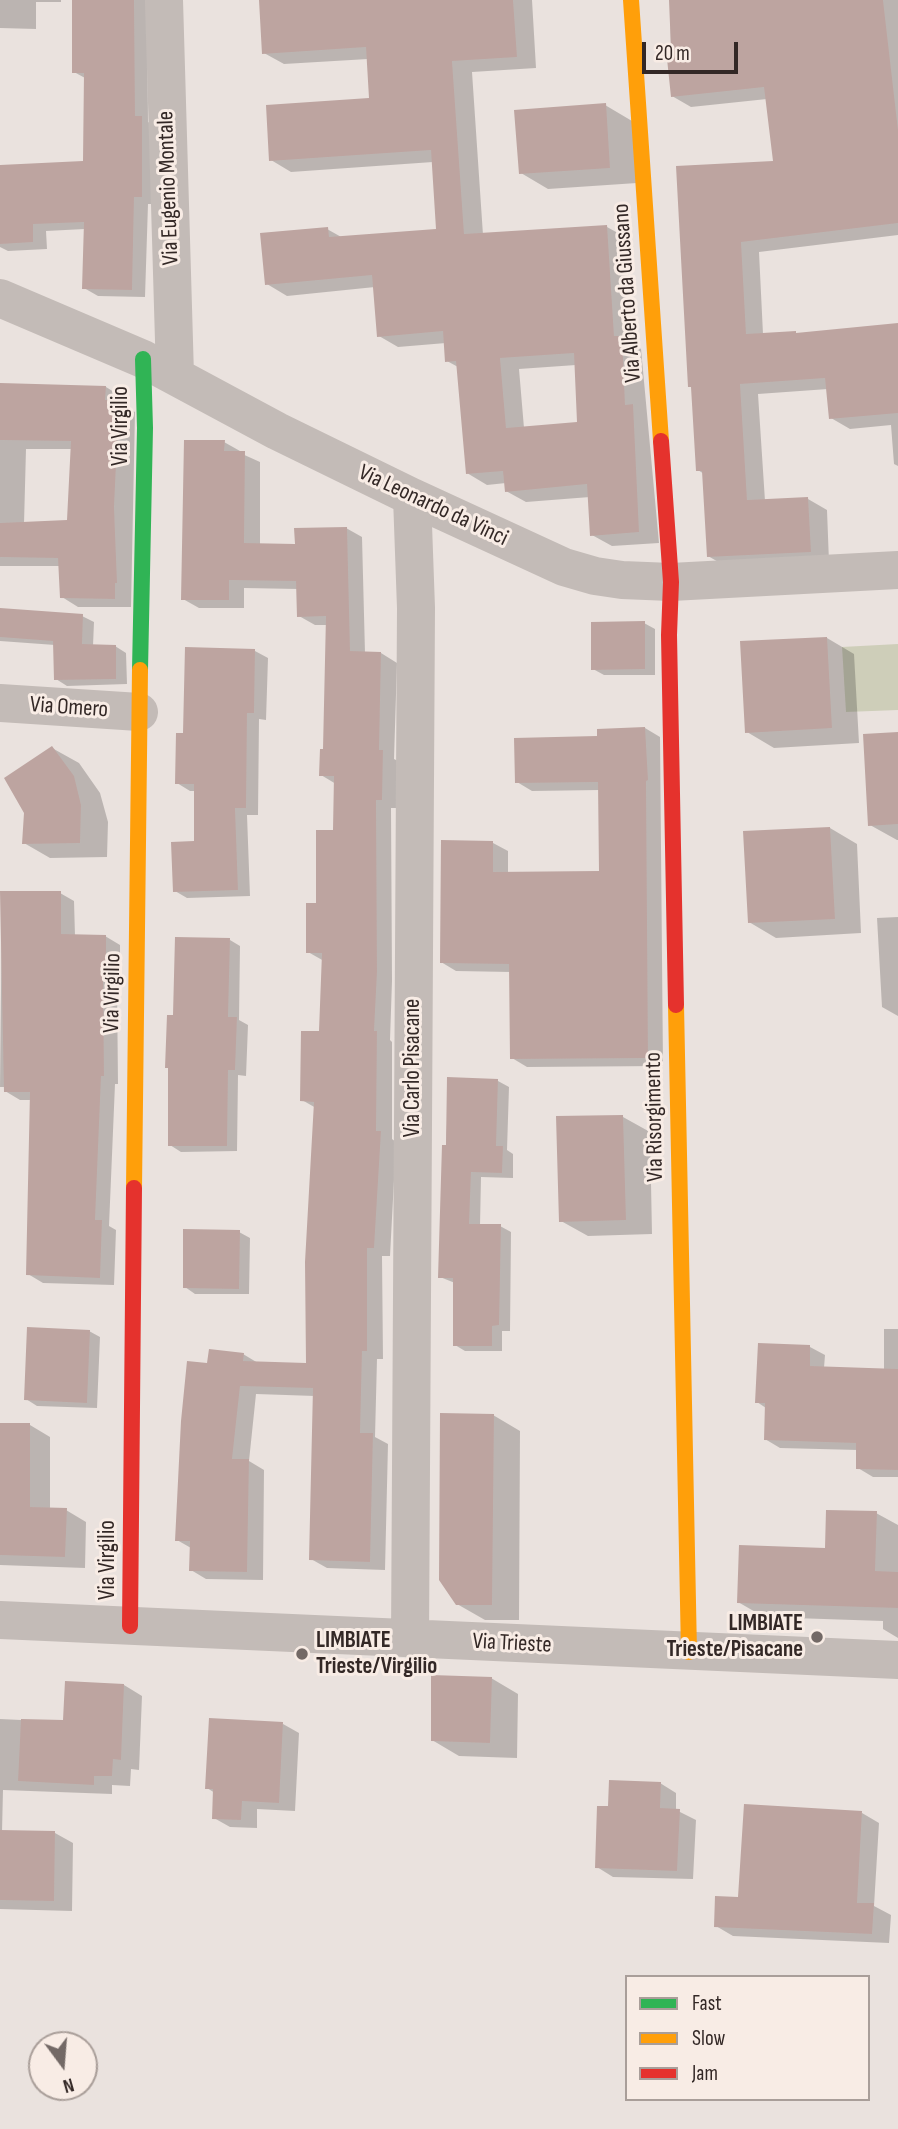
<!DOCTYPE html>
<html>
<head>
<meta charset="utf-8">
<style>
  body { margin:0 }
  #map { position:relative; width:898px; height:2129px; overflow:hidden; background:#eae2de; font-family:"Sofia Sans Condensed",sans-serif }
  canvas { display:block }
  .legend { position:absolute; left:625px; top:1975px; width:245px; height:126px; box-sizing:border-box; background:#f8ece5; border:2px solid #a99e99; margin:0; padding:9px 12px; list-style:none; font-size:21px; color:#332826 }
  .legend li { display:flex; align-items:center; gap:14px; height:35px }
  .legend b { width:35px; border:2px solid #a99e99 }
  .north { position:absolute; left:28px; top:2031px; width:70px; height:70px; box-sizing:border-box; background:#f8ece5; border:2px solid #a99e99; border-radius:50%; rotate:164deg; font-size:19px; font-weight:700; line-height:28px; text-align:center; color:#332826 }
  .north::after { content:''; display:block; margin:auto; width:24px; height:32px; background:#736966; clip-path:polygon(50% 0,100% 100%,50% 72%,0 100%) }
  .scale { position:absolute; left:642px; top:42px; width:96px; height:32px; box-sizing:border-box; border:4px solid #332826; border-top:0; padding-left:9px; font-size:21px; line-height:24px; white-space:nowrap; color:#332826; -webkit-text-stroke:5px #f8ece5; paint-order:stroke }
</style>
</head>
<body>
<div id="map">
<canvas width="898" height="2129"></canvas>
<ul class="legend">
<li><b style="height:9px;background:#30b455"></b>Fast</li>
<li><b style="height:9px;background:#ff9f0a"></b>Slow</li>
<li><b style="height:9px;background:#e5322d"></b>Jam</li>
</ul>
<div class="north">N</div>
<div class="scale">20 m</div>
</div>
<script>
const ctx = document.querySelector('canvas').getContext('2d');
ctx.lineJoin = 'round';
function fillPath(path, color) { ctx.fillStyle = color; ctx.fill(path, 'evenodd'); }
const poly = rows => new Path2D(rows.map(r => 'M' + r).join(''));
function trace(path, color, width, dash) { ctx.strokeStyle = color; ctx.lineWidth = width; ctx.lineCap = dash ? 'butt' : 'round'; ctx.setLineDash(dash || []); ctx.stroke(path); }
function label(font, color, halo, rows, align = 'center') {
  ctx.font = font + ' "Sofia Sans Condensed",sans-serif'; ctx.lineWidth = 6; ctx.setLineDash([]); ctx.textBaseline = 'middle'; ctx.strokeStyle = halo; ctx.fillStyle = color; for (const [text, x, y, turn = 0] of rows) {
    ctx.save(); ctx.translate(x, y); ctx.rotate((+turn || 0) * Math.PI / 180); ctx.textAlign = isNaN(turn) ? turn : align; if (halo) ctx.strokeText(text, 0, 0); ctx.fillText(text, 0, 0); ctx.restore();
  }
}
const green = poly([
  [898,644,898,710,846,712,842,647]
]);
const shadow = poly([
  [0,0,61,0,61,2,36,2,36,29,0,28],
  [73,0,147,0,148,122,155,126,155,204,148,204,145,297,98,296,84,288,85,229,46,231,47,249,8,251,0,247,0,167,85,163,85,78,74,72],
  [267,0,532,0,536,68,472,72,483,235,607,227,627,238,633,344,641,349,659,543,612,546,592,535,590,497,526,502,506,491,506,483,487,485,467,473,458,367,447,361,446,343,398,347,379,336,375,287,287,296,267,284,327,229,343,238,438,231,433,162,291,172,271,160,371,100,368,59,284,64,264,53],
  [576,365,578,423,524,428,519,369],
  [670,0,898,0,898,235,759,252,763,334,795,332,799,335,898,325,898,466,894,464,891,425,850,429,831,418,828,389,758,394,765,501,808,499,827,510,829,562,727,567,708,556,704,474,698,470,693,388,689,386,678,168,775,163,767,99,691,107,672,96],
  [605,105,632,121,637,183,548,189,521,173],
  [0,385,106,387,122,397,122,404,135,412,131,607,78,607,62,597,60,566,0,566],
  [26,449,72,449,69,522,24,524],
  [224,442,240,451,240,453,260,462,260,545,296,546,346,528,362,537,365,653,381,653,397,663,394,759,398,761,397,808,391,808,392,981,390,1040,392,1042,392,1139,396,1142,390,1256,382,1256,383,1359,377,1359,375,1437,388,1444,385,1570,327,1568,311,1559,315,1396,256,1394,249,1461,264,1470,263,1580,206,1579,191,1570,191,1548,177,1540,209,1365,243,1354,258,1363,308,1364,316,1108,302,1100,321,1032,324,961,308,952,335,832,336,784,321,775,325,751,328,625,315,625,299,616,298,589,244,588,244,608,199,608,183,599],
  [0,610,82,616,94,622,93,646,115,646,126,653,127,684,67,686,56,679,55,645,0,641],
  [644,623,655,629,655,675,604,675,593,669],
  [827,638,854,654,859,743,774,748,747,732],
  [255,651,268,658,266,720,259,719,258,815,247,815,250,896,187,898,175,891,195,843,196,791,190,791,177,783,185,735],
  [645,728,660,737,663,1066,527,1067,512,1058,511,972,456,971,441,962,493,843,508,851,508,873,601,872,600,790,532,791,517,782,599,738],
  [898,734,898,840,897,840,870,825],
  [52,748,79,763,100,793,108,822,107,857,50,858,24,843],
  [830,828,857,844,861,933,776,938,749,922],
  [2,893,60,893,74,901,75,936,105,936,120,945,120,984,117,984,118,1084,115,1084,109,1226,116,1230,114,1285,43,1283,28,1274,32,1100,20,1100,5,1091,5,1087,0,1087],
  [898,917,898,1016,882,1007,877,918],
  [230,940,240,946,239,1020,248,1025,246,1076,238,1075,237,1151,181,1152,170,1145,174,1017],
  [449,1079,498,1081,509,1087,507,1150,513,1154,513,1178,481,1177,480,1226,500,1226,511,1232,510,1331,502,1331,502,1351,465,1351,455,1345,455,1283,440,1277],
  [623,1117,650,1132,652,1234,588,1236,561,1221],
  [239,1232,250,1238,249,1294,195,1294,185,1287],
  [884,1329,898,1329,898,1477,873,1477,858,1468,858,1450,780,1448,765,1439,766,1408,757,1402,810,1347,825,1355,824,1368,884,1370],
  [89,1331,100,1337,97,1408,37,1406,26,1399],
  [493,1415,520,1431,519,1620,485,1620,457,1604],
  [30,1425,50,1437,50,1510,66,1510,86,1522,85,1568,0,1565,0,1508],
  [876,1513,898,1525,898,1638,883,1629,883,1621,764,1617,738,1602,827,1550],
  [491,1678,518,1694,517,1758,459,1756,432,1740],
  [124,1685,142,1696,139,1770,131,1769,130,1786,112,1785,112,1794,3,1790,2,1832,55,1833,73,1843,72,1911,0,1909,0,1719,64,1722],
  [283,1724,299,1733,295,1811,257,1809,257,1828,230,1827,214,1818,215,1793,207,1788],
  [660,1783,676,1793,676,1810,696,1820,693,1879,613,1877,597,1867,610,1808],
  [862,1813,879,1823,874,1906,891,1915,889,1943,733,1936,716,1926,740,1899]
]);
const building = poly([
  [72,0,134,0,135,116,142,116,142,197,134,197,132,290,82,289,84,222,33,224,33,242,0,244,0,165,83,161,84,73,72,73],
  [259,0,513,0,517,57,452,61,464,234,607,225,614,336,622,336,625,405,633,404,639,532,590,536,587,484,505,492,503,471,466,474,456,361,445,362,443,331,377,337,372,275,265,285,260,233,328,227,329,237,436,229,431,150,269,161,266,105,369,98,366,47,262,54],
  [574,353,577,422,506,428,500,358],
  [669,0,883,0,898,130,898,223,741,242,746,334,796,331,796,333,898,323,898,413,829,419,825,378,740,384,747,500,808,497,811,552,707,557,702,471,696,471,691,387,688,387,676,166,773,161,764,87,671,97,666,49,671,49],
  [606,103,610,168,519,174,514,110],
  [0,383,106,386,105,400,119,400,114,507,117,583,115,583,115,599,60,598,58,558,0,557,0,523,67,520,71,441,0,440],
  [184,440,225,440,224,451,245,451,244,543,295,544,294,528,347,527,350,651,381,652,379,750,383,750,382,800,376,800,377,972,374,1031,377,1031,376,1131,381,1131,374,1248,367,1248,367,1351,362,1351,360,1433,373,1433,370,1562,309,1560,313,1388,240,1386,232,1459,249,1459,247,1572,189,1571,190,1541,175,1541,181,1421,187,1361,207,1363,209,1349,244,1353,243,1361,306,1363,305,1262,314,1102,300,1101,301,1031,319,1031,322,953,306,953,306,903,316,903,316,830,333,830,334,776,319,776,320,749,323,749,326,616,297,617,296,581,229,580,229,600,181,600],
  [0,608,83,614,82,644,116,645,116,679,54,680,53,641,0,637],
  [645,621,645,669,591,670,591,622],
  [827,637,832,728,745,733,740,641],
  [185,647,255,649,254,713,247,713,246,808,235,808,238,890,173,892,171,842,194,841,194,784,175,784,176,733,183,733],
  [645,727,648,780,646,781,648,1058,510,1059,509,964,440,963,441,840,493,841,493,872,599,871,598,782,515,783,514,738,597,736,597,729],
  [898,732,898,824,868,826,863,734],
  [52,746,74,776,81,805,80,843,22,844,24,813,4,778],
  [830,827,835,919,748,923,743,831],
  [0,891,61,891,61,934,106,935,106,977,103,977,104,1076,101,1076,95,1220,102,1220,100,1278,26,1275,30,1092,4,1092],
  [175,937,230,938,228,1017,237,1017,235,1070,228,1070,227,1146,168,1146,168,1068,165,1068,167,1015,173,1015],
  [447,1077,498,1079,496,1146,503,1146,502,1173,471,1172,469,1224,501,1224,499,1325,492,1326,492,1346,453,1346,453,1278,438,1278,442,1145,446,1145],
  [623,1115,626,1220,559,1222,556,1116],
  [183,1229,240,1230,239,1289,183,1288],
  [27,1327,90,1330,87,1403,24,1400],
  [758,1343,810,1345,810,1366,898,1369,898,1470,856,1469,856,1443,764,1440,765,1403,755,1403],
  [440,1413,494,1414,492,1605,456,1605,439,1580],
  [0,1423,30,1423,30,1507,67,1508,65,1557,0,1555],
  [826,1510,877,1511,875,1571,898,1572,898,1608,737,1603,739,1545,825,1548],
  [431,1675,492,1677,490,1743,431,1741],
  [65,1681,124,1684,121,1760,113,1759,112,1776,94,1776,94,1785,18,1781,21,1719,63,1720],
  [209,1718,283,1722,279,1803,242,1801,241,1820,212,1819,213,1789,205,1789],
  [609,1780,661,1782,660,1808,680,1809,677,1871,595,1868,597,1806,608,1806],
  [744,1804,862,1811,857,1903,874,1903,872,1934,714,1927,715,1896,738,1897],
  [0,1830,55,1831,54,1901,0,1900]
]);
const street = poly([
  [164,0,175,375],
  [0,298,143,359,277,431,412,497,564,567,595,576,622,580,671,582,898,570],
  [0,703,139,712],
  [0,1620,898,1660],
  [410,1639,416,608,412,497]
]);
const fast = poly([
  [140,670,145,428,143,359]
]);
const slow = poly([
  [631,0,661,441],
  [676,1005,689,1652],
  [134,1188,140,670]
]);
const jam = poly([
  [661,441,671,582,669,635,676,1005],
  [130,1626,134,1188]
]);
const markers = [
  [817,1637,7,"#736966"],
  [302,1654,7,"#736966"]
];
const streetNames = [
  ["Via Eugenio Montale",169,188,-92],
  ["Via Alberto da Giussano",628,293,-94],
  ["Via Virgilio",121,426,-90],
  ["Via Leonardo da Vinci",433,506,25],
  ["Via Omero",69,708,4],
  ["Via Virgilio",113,993,-89],
  ["Via Carlo Pisacane",413,1068,-90],
  ["Via Risorgimento",655,1117,-91],
  ["Via Virgilio",108,1560,-90],
  ["Via Trieste",512,1644,3]
];
const poiNames = [
  ["LIMBIATE",803,1624],
  ["Trieste/Pisacane",803,1650],
  ["LIMBIATE",316,1641,"left"],
  ["Trieste/Virgilio",316,1667,"left"]
];
fillPath(green, '#ceceb9');
fillPath(shadow, '#0003');
fillPath(building, '#bda4a0');
trace(street, '#c3bbb7', 38);
trace(fast, '#30b455', 16);
trace(slow, '#ff9f0a', 16);
trace(jam, '#e5322d', 16);
for (const [x, y, r, color] of markers) { const dot = new Path2D(); dot.arc(x, y, r, 0, 2 * Math.PI); ctx.fillStyle = color; ctx.fill(dot); trace(dot, '#f8ece5', 2.5); }
label('23px', '#332826', '#f8ece5', streetNames);
label('bold 23px', '#332826', '#f8ece5', poiNames, 'right');
</script>
</body>
</html>
